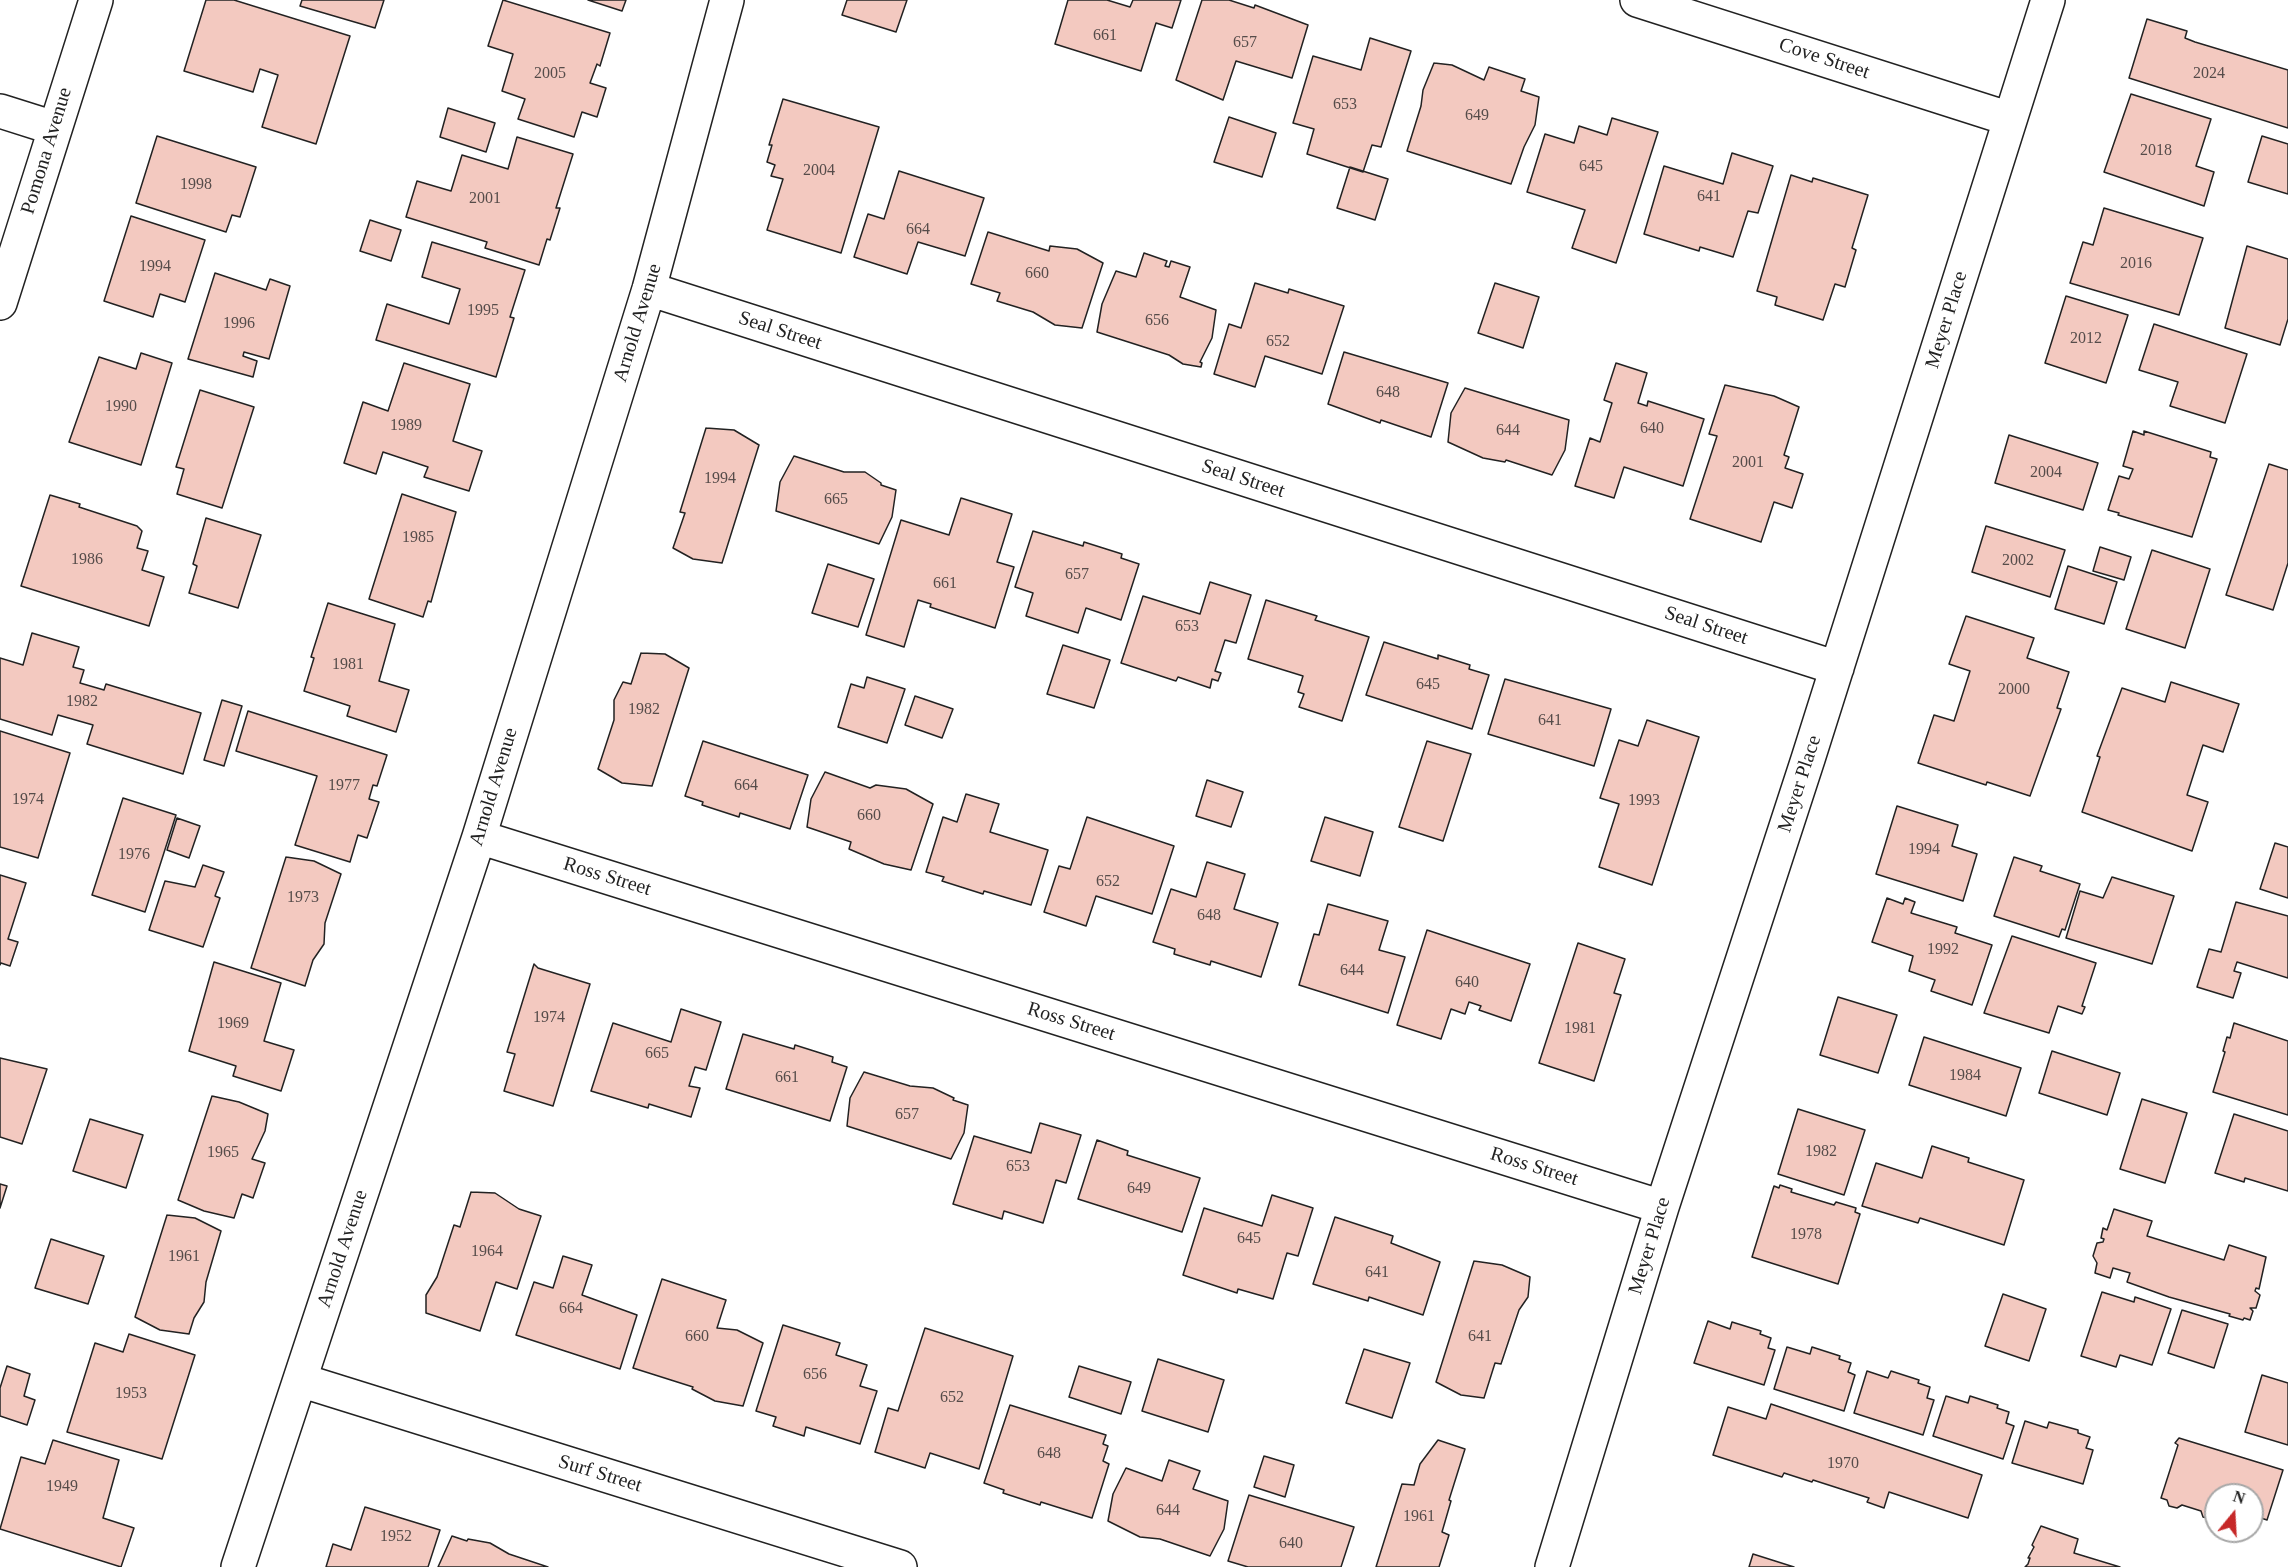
<!DOCTYPE html>
<html>
<head>
<meta charset="utf-8">
<style>
  body { margin:0 }
  #map { position:relative; width:2288px; height:1567px; overflow:hidden; background:#fff; font-family:Georgia,serif }
  canvas { display:block }
  .north { position:absolute; left:2204px; top:1483px; width:60px; height:60px; box-sizing:border-box; background:#fff; border:2px solid #a7a7a7; border-radius:50%; rotate:18deg; font-size:16px; font-weight:700; line-height:24px; text-align:center; color:#222 }
  .north::after { content:''; display:block; margin:auto; width:21px; height:27px; background:#c62828; clip-path:polygon(50% 0,100% 100%,50% 72%,0 100%) }
</style>
</head>
<body>
<div id="map">
<canvas width="2288" height="1567"></canvas>
<div class="north">N</div>
</div>
<script>
const ctx = document.querySelector('canvas').getContext('2d');
ctx.lineJoin = 'round';
function fillPath(path, color) { ctx.fillStyle = color; ctx.fill(path, 'evenodd'); }
const poly = rows => new Path2D(rows.map(r => 'M' + r).join(''));
function trace(path, color, width, dash) { ctx.strokeStyle = color; ctx.lineWidth = width; ctx.lineCap = dash ? 'butt' : 'round'; ctx.setLineDash(dash || []); ctx.stroke(path); }
function label(font, color, halo, rows, align = 'center') {
  ctx.font = font + ' Georgia,serif'; ctx.lineWidth = 4.5; ctx.setLineDash([]); ctx.textBaseline = 'middle'; ctx.strokeStyle = halo; ctx.fillStyle = color; for (const [text, x, y, turn = 0] of rows) {
    ctx.save(); ctx.translate(x, y); ctx.rotate((+turn || 0) * Math.PI / 180); ctx.textAlign = isNaN(turn) ? turn : align; if (halo) ctx.strokeText(text, 0, 0); ctx.fillText(text, 0, 0); ctx.restore();
  }
}
const building = poly([
  [206,0,234,0,350,36,316,144,262,127,278,75,260,69,253,92,184,71,206,0],
  [302,0,384,0,375,28,300,6,302,0],
  [503,0,610,33,600,66,597,64,590,83,606,88,597,117,582,112,574,137,518,119,525,99,502,91,513,54,488,46,503,0],
  [588,0,626,0,622,11,588,0],
  [847,0,907,0,896,32,842,15,847,0],
  [1068,0,1107,0,1130,7,1133,0,1181,0,1172,28,1156,23,1141,71,1055,44,1068,0],
  [1202,0,1229,0,1254,8,1255,5,1308,25,1292,78,1236,61,1223,100,1176,80,1202,0],
  [2147,19,2187,31,2185,38,2195,42,2288,70,2288,128,2129,78,2147,19],
  [1370,38,1411,51,1381,147,1372,145,1363,172,1307,154,1314,129,1293,123,1313,56,1361,70,1370,38],
  [1434,63,1452,65,1484,80,1489,67,1525,79,1521,91,1539,97,1535,125,1524,147,1511,184,1407,151,1421,106,1423,90,1434,63],
  [2131,94,2211,119,2196,166,2214,172,2204,206,2104,172,2131,94],
  [783,99,879,127,841,253,767,230,783,179,771,176,775,165,767,162,772,145,769,145,783,99],
  [448,108,495,123,486,152,440,137,448,108],
  [1229,117,1276,133,1262,177,1214,162,1229,117],
  [1612,118,1658,132,1616,263,1572,248,1585,210,1527,192,1545,134,1574,143,1579,126,1607,135,1612,118],
  [157,136,256,167,240,217,232,215,226,232,136,203,157,136],
  [2262,136,2288,144,2288,194,2248,182,2262,136],
  [517,137,573,154,556,208,560,208,550,240,547,239,539,265,485,248,487,242,406,217,417,181,451,191,462,155,508,169,517,137],
  [1732,153,1773,166,1758,213,1748,211,1733,257,1700,247,1699,251,1644,234,1664,166,1723,184,1732,153],
  [1350,167,1388,179,1375,220,1337,208,1350,167],
  [899,171,984,198,965,256,918,242,907,274,854,257,868,214,884,219,899,171],
  [1791,175,1812,182,1813,178,1868,195,1852,248,1856,250,1845,287,1835,284,1823,320,1775,305,1777,297,1757,291,1791,175],
  [2104,208,2203,238,2179,315,2070,283,2083,242,2093,245,2104,208],
  [131,216,205,240,185,302,160,294,153,317,104,301,131,216],
  [370,220,401,230,391,261,360,251,370,220],
  [988,232,1049,251,1050,246,1077,249,1103,263,1082,328,1055,325,1033,312,997,301,1000,293,971,284,988,232],
  [432,242,525,270,510,317,514,318,496,377,376,340,387,304,449,324,460,289,422,277,432,242],
  [2247,246,2288,259,2288,319,2280,345,2225,328,2247,246],
  [1144,253,1167,261,1165,266,1169,267,1171,261,1190,267,1180,297,1216,310,1212,338,1200,362,1202,363,1201,367,1183,364,1169,355,1097,332,1102,304,1116,271,1136,277,1144,253],
  [215,273,266,290,270,279,290,286,269,359,244,352,243,356,257,361,253,377,188,359,215,273],
  [1255,283,1288,293,1289,289,1344,306,1322,374,1265,356,1255,387,1214,374,1229,324,1241,328,1255,283],
  [1495,283,1539,297,1523,348,1478,333,1495,283],
  [2066,296,2128,315,2106,383,2045,363,2066,296],
  [2154,324,2247,354,2225,423,2170,406,2178,382,2139,370,2154,324],
  [1344,352,1448,383,1431,437,1381,420,1380,423,1328,404,1344,352],
  [141,353,172,363,141,465,69,442,99,357,136,369,141,353],
  [404,363,470,384,453,441,482,451,469,491,424,477,428,467,383,452,376,474,344,463,363,402,388,411,404,363],
  [1616,363,1647,373,1638,403,1647,406,1648,401,1704,419,1683,486,1624,467,1614,498,1575,486,1590,438,1600,442,1612,403,1604,400,1616,363],
  [1725,385,1774,396,1799,407,1784,455,1789,457,1785,468,1803,474,1792,508,1774,502,1761,542,1690,519,1717,436,1709,434,1725,385],
  [1465,388,1569,420,1565,450,1552,475,1506,460,1505,462,1483,458,1448,442,1451,413,1465,388],
  [200,390,254,407,222,508,177,494,184,469,176,467,200,390],
  [706,428,734,430,759,445,722,563,693,559,673,548,685,513,680,512,706,428],
  [2133,431,2144,435,2144,431,2211,452,2210,457,2217,459,2192,537,2118,515,2119,513,2108,510,2119,476,2129,479,2133,469,2123,466,2133,431],
  [2009,435,2098,463,2083,510,1995,483,2009,435],
  [794,456,844,472,865,472,881,483,881,485,896,490,892,517,879,544,776,511,780,482,794,456],
  [2269,464,2288,470,2288,563,2273,610,2226,595,2269,464],
  [402,494,456,512,431,602,428,601,423,617,369,599,402,494],
  [50,495,80,504,79,507,137,526,142,531,137,548,148,551,142,570,164,577,149,626,21,586,50,495],
  [961,498,1012,514,997,562,1014,567,995,628,930,607,931,604,918,600,904,647,866,635,901,520,949,535,961,498],
  [206,518,261,535,238,608,189,593,197,566,193,564,206,518],
  [1986,526,2065,550,2050,597,1972,572,1986,526],
  [1033,531,1083,546,1084,542,1122,554,1121,558,1139,564,1121,620,1086,608,1078,633,1026,616,1033,593,1015,587,1033,531],
  [2100,547,2131,557,2124,580,2093,571,2100,547],
  [2152,550,2210,569,2185,648,2126,629,2152,550],
  [828,564,874,579,858,627,812,613,828,564],
  [2068,566,2117,582,2104,624,2055,609,2068,566],
  [1210,582,1251,595,1236,643,1225,640,1215,671,1221,673,1218,681,1212,679,1210,688,1178,677,1176,681,1121,663,1143,596,1200,614,1210,582],
  [1266,600,1317,616,1315,620,1369,637,1342,721,1299,707,1304,694,1298,692,1303,676,1248,659,1266,600],
  [328,603,395,624,379,681,409,690,396,732,347,716,350,706,304,691,314,658,311,657,328,603],
  [1966,616,2034,638,2027,658,2069,672,2057,708,2061,709,2030,796,1987,782,1986,785,1918,763,1934,715,1954,721,1970,671,1949,664,1966,616],
  [32,633,79,647,73,667,84,670,80,683,104,690,106,684,201,713,183,774,87,744,93,725,58,715,52,735,0,719,0,658,23,665,32,633],
  [1384,642,1438,659,1438,655,1470,665,1469,669,1489,675,1472,729,1366,695,1384,642],
  [1063,645,1110,660,1094,708,1047,694,1063,645],
  [641,653,665,654,689,668,652,786,622,783,598,769,614,720,614,700,623,682,631,684,641,653],
  [867,677,905,689,887,743,838,727,851,684,864,688,867,677],
  [1505,679,1611,709,1594,766,1488,734,1505,679],
  [2171,682,2239,704,2223,752,2203,745,2187,795,2208,802,2192,851,2082,812,2100,757,2097,756,2122,688,2165,702,2171,682],
  [915,696,953,709,942,738,905,725,915,696],
  [222,700,242,706,224,766,204,760,222,700],
  [248,711,387,755,377,786,373,785,369,799,379,802,367,838,358,835,350,862,295,845,317,776,236,751,248,711],
  [1647,720,1699,737,1652,885,1599,867,1619,804,1600,798,1619,740,1638,746,1647,720],
  [0,731,70,753,38,858,0,847,0,731],
  [703,741,808,775,790,829,740,813,739,817,702,805,703,802,685,796,703,741],
  [1427,741,1471,754,1443,841,1399,827,1427,741],
  [825,772,870,788,876,785,906,789,933,804,911,870,884,864,849,849,851,842,807,827,811,799,825,772],
  [1207,780,1243,792,1231,827,1196,816,1207,780],
  [966,794,999,804,990,832,1048,850,1031,905,984,891,983,894,942,881,944,877,926,872,943,817,957,822,966,794],
  [123,798,176,815,145,912,92,895,123,798],
  [1897,806,1958,825,1952,846,1977,854,1963,901,1876,874,1897,806],
  [1087,817,1174,846,1152,914,1096,896,1086,926,1044,912,1059,866,1070,869,1087,817],
  [1325,817,1373,832,1360,876,1311,861,1325,817],
  [177,818,200,826,189,858,167,850,177,818],
  [2275,843,2288,847,2288,898,2260,889,2275,843],
  [286,857,314,861,341,874,325,923,324,944,313,960,305,986,251,968,286,857],
  [2014,857,2042,866,2040,871,2080,884,2065,930,2062,929,2059,937,1994,916,2014,857],
  [1207,862,1245,874,1234,909,1278,923,1261,977,1211,961,1210,965,1174,954,1175,949,1153,942,1171,889,1196,897,1207,862],
  [203,865,224,872,215,896,220,898,203,947,149,930,165,881,195,887,203,865],
  [0,875,26,883,8,939,18,942,10,966,1,963,0,965,0,875],
  [2112,877,2174,896,2152,964,2066,938,2080,891,2103,898,2112,877],
  [1887,898,1903,904,1905,898,1915,902,1911,913,1957,927,1955,933,1992,945,1972,1005,1931,991,1935,980,1909,971,1913,956,1872,942,1887,898],
  [2236,902,2288,916,2288,978,2237,962,2234,971,2241,973,2233,998,2197,987,2209,949,2221,952,2236,902],
  [1328,904,1388,921,1379,950,1405,957,1388,1013,1299,985,1314,934,1319,935,1328,904],
  [1427,930,1530,964,1511,1021,1479,1010,1481,1006,1469,1002,1465,1014,1451,1009,1441,1039,1397,1025,1427,930],
  [2012,936,2096,963,2082,1006,2085,1007,2082,1014,2058,1006,2049,1033,1984,1013,2012,936],
  [1578,943,1625,959,1614,993,1621,995,1594,1081,1539,1063,1578,943],
  [214,962,281,983,264,1041,294,1050,281,1091,233,1076,236,1066,189,1051,214,962],
  [534,964,538,968,590,984,553,1106,504,1091,515,1054,507,1052,534,964],
  [1838,997,1897,1015,1878,1073,1820,1055,1838,997],
  [681,1009,721,1022,706,1070,695,1067,689,1086,700,1088,691,1117,649,1104,648,1108,591,1091,613,1023,671,1042,681,1009],
  [2234,1023,2288,1041,2288,1115,2213,1092,2225,1052,2223,1051,2227,1037,2230,1038,2234,1023],
  [743,1034,794,1049,795,1045,833,1057,832,1062,847,1067,830,1121,726,1089,743,1034],
  [1924,1037,2021,1068,2006,1116,1909,1085,1924,1037],
  [2052,1051,2120,1073,2107,1115,2039,1093,2052,1051],
  [0,1058,47,1069,22,1144,0,1137,0,1058],
  [864,1072,910,1086,933,1088,954,1098,953,1100,968,1105,964,1133,951,1159,847,1126,850,1098,864,1072],
  [212,1096,239,1102,268,1114,265,1131,252,1159,265,1163,253,1198,242,1194,234,1218,204,1211,178,1200,212,1096],
  [2142,1099,2187,1113,2165,1183,2120,1169,2142,1099],
  [1798,1109,1865,1130,1844,1195,1778,1174,1798,1109],
  [2234,1114,2288,1131,2288,1191,2245,1178,2244,1182,2215,1173,2234,1114],
  [90,1119,143,1135,126,1188,73,1171,90,1119],
  [1040,1123,1081,1135,1066,1183,1056,1180,1043,1223,1004,1211,1002,1219,953,1204,974,1136,1031,1153,1040,1123],
  [1097,1140,1128,1151,1127,1155,1200,1178,1182,1232,1078,1199,1097,1140],
  [1932,1146,1969,1158,1968,1162,2024,1180,2004,1245,1920,1218,1918,1223,1862,1206,1876,1163,1922,1178,1932,1146],
  [0,1184,7,1186,0,1208,0,1184],
  [1780,1185,1792,1189,1791,1192,1834,1205,1836,1202,1856,1208,1855,1212,1860,1214,1838,1284,1752,1257,1774,1186,1779,1188,1780,1185],
  [471,1192,495,1193,519,1209,541,1216,517,1289,496,1282,480,1331,426,1313,426,1295,437,1277,454,1225,460,1227,471,1192],
  [1272,1195,1313,1208,1298,1256,1287,1253,1273,1299,1238,1289,1237,1293,1183,1275,1204,1208,1262,1226,1272,1195],
  [2114,1209,2152,1221,2147,1236,2224,1260,2229,1245,2266,1257,2259,1289,2256,1288,2255,1291,2260,1295,2256,1308,2250,1308,2253,1311,2250,1320,2244,1318,2243,1320,2229,1316,2230,1314,2169,1297,2127,1282,2130,1273,2113,1268,2110,1278,2095,1273,2097,1263,2093,1256,2097,1243,2103,1242,2104,1239,2101,1238,2103,1228,2107,1230,2114,1209],
  [167,1215,195,1218,221,1231,206,1282,204,1302,194,1318,189,1334,160,1330,135,1317,167,1215],
  [1335,1217,1393,1236,1391,1243,1440,1262,1423,1315,1369,1297,1368,1301,1313,1284,1335,1217],
  [51,1239,104,1256,88,1304,35,1288,51,1239],
  [563,1256,592,1265,582,1295,637,1315,620,1369,516,1335,534,1282,553,1288,563,1256],
  [1474,1261,1502,1265,1530,1277,1528,1297,1519,1310,1501,1364,1495,1363,1484,1398,1461,1395,1436,1382,1474,1261],
  [662,1279,726,1300,717,1328,737,1330,763,1343,743,1406,715,1401,692,1389,693,1387,633,1368,662,1279],
  [2102,1292,2134,1302,2135,1297,2171,1309,2152,1365,2120,1355,2116,1367,2081,1356,2102,1292],
  [2003,1294,2046,1309,2029,1361,1985,1346,2003,1294],
  [2182,1310,2228,1324,2214,1368,2168,1353,2182,1310],
  [1708,1321,1730,1329,1732,1322,1761,1331,1760,1334,1771,1338,1768,1348,1775,1350,1764,1385,1694,1363,1708,1321],
  [783,1325,840,1343,836,1355,867,1365,860,1386,877,1391,860,1444,806,1427,804,1436,773,1426,776,1417,756,1411,783,1325],
  [925,1328,1013,1356,979,1469,930,1453,925,1468,875,1452,888,1408,898,1411,925,1328],
  [129,1334,195,1355,162,1459,67,1432,95,1343,123,1352,129,1334],
  [1787,1347,1810,1354,1812,1347,1840,1356,1839,1359,1851,1363,1848,1372,1855,1375,1844,1411,1774,1389,1787,1347],
  [1364,1349,1410,1363,1392,1418,1346,1403,1364,1349],
  [1158,1359,1224,1380,1208,1432,1142,1411,1158,1359],
  [7,1366,30,1374,24,1396,35,1400,27,1425,0,1416,0,1388,7,1366],
  [1079,1366,1131,1382,1121,1414,1069,1397,1079,1366],
  [1867,1371,1888,1378,1891,1371,1919,1380,1918,1383,1930,1387,1927,1398,1934,1400,1923,1435,1854,1413,1867,1371],
  [2262,1375,2288,1383,2288,1445,2245,1432,2262,1375],
  [1946,1396,1968,1403,1970,1396,1998,1405,1997,1408,2009,1412,2006,1423,2014,1426,2003,1459,1933,1436,1946,1396],
  [1771,1404,1982,1475,1968,1518,1889,1492,1884,1508,1867,1502,1869,1498,1813,1480,1812,1482,1784,1473,1782,1477,1713,1455,1728,1407,1766,1419,1771,1404],
  [1010,1405,1106,1435,1103,1444,1108,1446,1103,1461,1109,1464,1092,1518,1041,1502,1040,1505,1003,1493,1004,1490,984,1483,1010,1405],
  [2025,1421,2047,1428,2049,1422,2078,1430,2078,1433,2090,1437,2086,1448,2093,1450,2083,1484,2012,1463,2025,1421],
  [2179,1438,2283,1470,2267,1520,2252,1515,2252,1495,2216,1495,2216,1516,2211,1519,2203,1517,2201,1511,2182,1505,2177,1508,2169,1506,2167,1500,2161,1498,2178,1445,2175,1443,2179,1438],
  [53,1440,119,1460,103,1518,134,1528,121,1567,0,1529,21,1457,45,1464,53,1440],
  [1438,1440,1465,1449,1449,1500,1451,1501,1442,1532,1449,1535,1439,1567,1376,1567,1402,1484,1414,1485,1420,1464,1438,1440],
  [1264,1456,1294,1465,1285,1497,1254,1487,1264,1456],
  [1169,1460,1200,1471,1193,1489,1228,1501,1224,1529,1210,1556,1160,1539,1140,1537,1108,1521,1113,1494,1126,1468,1162,1481,1169,1460],
  [1249,1495,1354,1527,1341,1567,1248,1567,1228,1561,1249,1495],
  [365,1507,440,1530,428,1567,326,1567,333,1544,351,1550,365,1507],
  [2041,1526,2078,1539,2074,1553,2120,1567,2025,1567,2028,1564,2030,1558,2028,1558,2034,1547,2032,1545,2041,1526],
  [452,1536,467,1541,468,1539,490,1543,509,1554,548,1567,438,1567,452,1536],
  [1753,1554,1794,1567,1749,1567,1753,1554]
]);
const minor = poly([
  [1637,0,2010,119],
  [0,111,54,128],
  [649,289,1837,668],
  [0,303,96,0],
  [479,837,1662,1207],
  [300,1380,900,1567],
  [238,1567,479,837,649,289,727,0],
  [1552,1567,1662,1207,1808,759,2048,0]
]);
const numberNames = [
  ["661",1105,36],
  ["657",1245,43],
  ["2005",550,74],
  ["2024",2209,74],
  ["653",1345,105],
  ["649",1477,116],
  ["2018",2156,151],
  ["645",1591,167],
  ["2004",819,171],
  ["1998",196,185],
  ["641",1709,197],
  ["2001",485,199],
  ["664",918,230],
  ["2016",2136,264],
  ["1994",155,267],
  ["660",1037,274],
  ["1995",483,311],
  ["656",1157,321],
  ["1996",239,324],
  ["2012",2086,339],
  ["652",1278,342],
  ["648",1388,393],
  ["1990",121,407],
  ["1989",406,426],
  ["640",1652,429],
  ["644",1508,431],
  ["2001",1748,463],
  ["2004",2046,473],
  ["1994",720,479],
  ["665",836,500],
  ["1985",418,538],
  ["1986",87,560],
  ["2002",2018,561],
  ["657",1077,575],
  ["661",945,584],
  ["653",1187,627],
  ["1981",348,665],
  ["645",1428,685],
  ["2000",2014,690],
  ["1982",82,702],
  ["1982",644,710],
  ["641",1550,721],
  ["1977",344,786],
  ["664",746,786],
  ["1974",28,800],
  ["1993",1644,801],
  ["660",869,816],
  ["1994",1924,850],
  ["1976",134,855],
  ["652",1108,882],
  ["1973",303,898],
  ["648",1209,916],
  ["1992",1943,950],
  ["644",1352,971],
  ["640",1467,983],
  ["1974",549,1018],
  ["1969",233,1024],
  ["1981",1580,1029],
  ["665",657,1054],
  ["1984",1965,1076],
  ["661",787,1078],
  ["657",907,1115],
  ["1982",1821,1152],
  ["1965",223,1153],
  ["653",1018,1167],
  ["649",1139,1189],
  ["1978",1806,1235],
  ["645",1249,1239],
  ["1964",487,1252],
  ["1961",184,1257],
  ["641",1377,1273],
  ["664",571,1309],
  ["660",697,1337],
  ["641",1480,1337],
  ["656",815,1375],
  ["1953",131,1394],
  ["652",952,1398],
  ["648",1049,1454],
  ["1970",1843,1464],
  ["1949",62,1487],
  ["644",1168,1511],
  ["1961",1419,1517],
  ["1952",396,1537],
  ["640",1291,1544]
];
const streetNames = [
  ["Cove Street",1824,59,18],
  ["Pomona Avenue",47,151,-73],
  ["Meyer Place",1947,320,-73],
  ["Arnold Avenue",638,323,-73],
  ["Seal Street",780,331,18],
  ["Seal Street",1243,479,18],
  ["Seal Street",1706,626,18],
  ["Meyer Place",1800,784,-72],
  ["Arnold Avenue",494,787,-73],
  ["Ross Street",607,877,17],
  ["Ross Street",1071,1022,17],
  ["Ross Street",1534,1167,17],
  ["Meyer Place",1650,1246,-73],
  ["Arnold Avenue",343,1249,-72],
  ["Surf Street",600,1474,17]
];
fillPath(building, '#f3c9c0');
trace(building, '#222', 1.5);
trace(minor, '#222', 36);
trace(minor, '#fff', 33);
label('16px', '#564c4a', null, numberNames);
label('20px', '#222', '#fff', streetNames);
</script>
</body>
</html>
